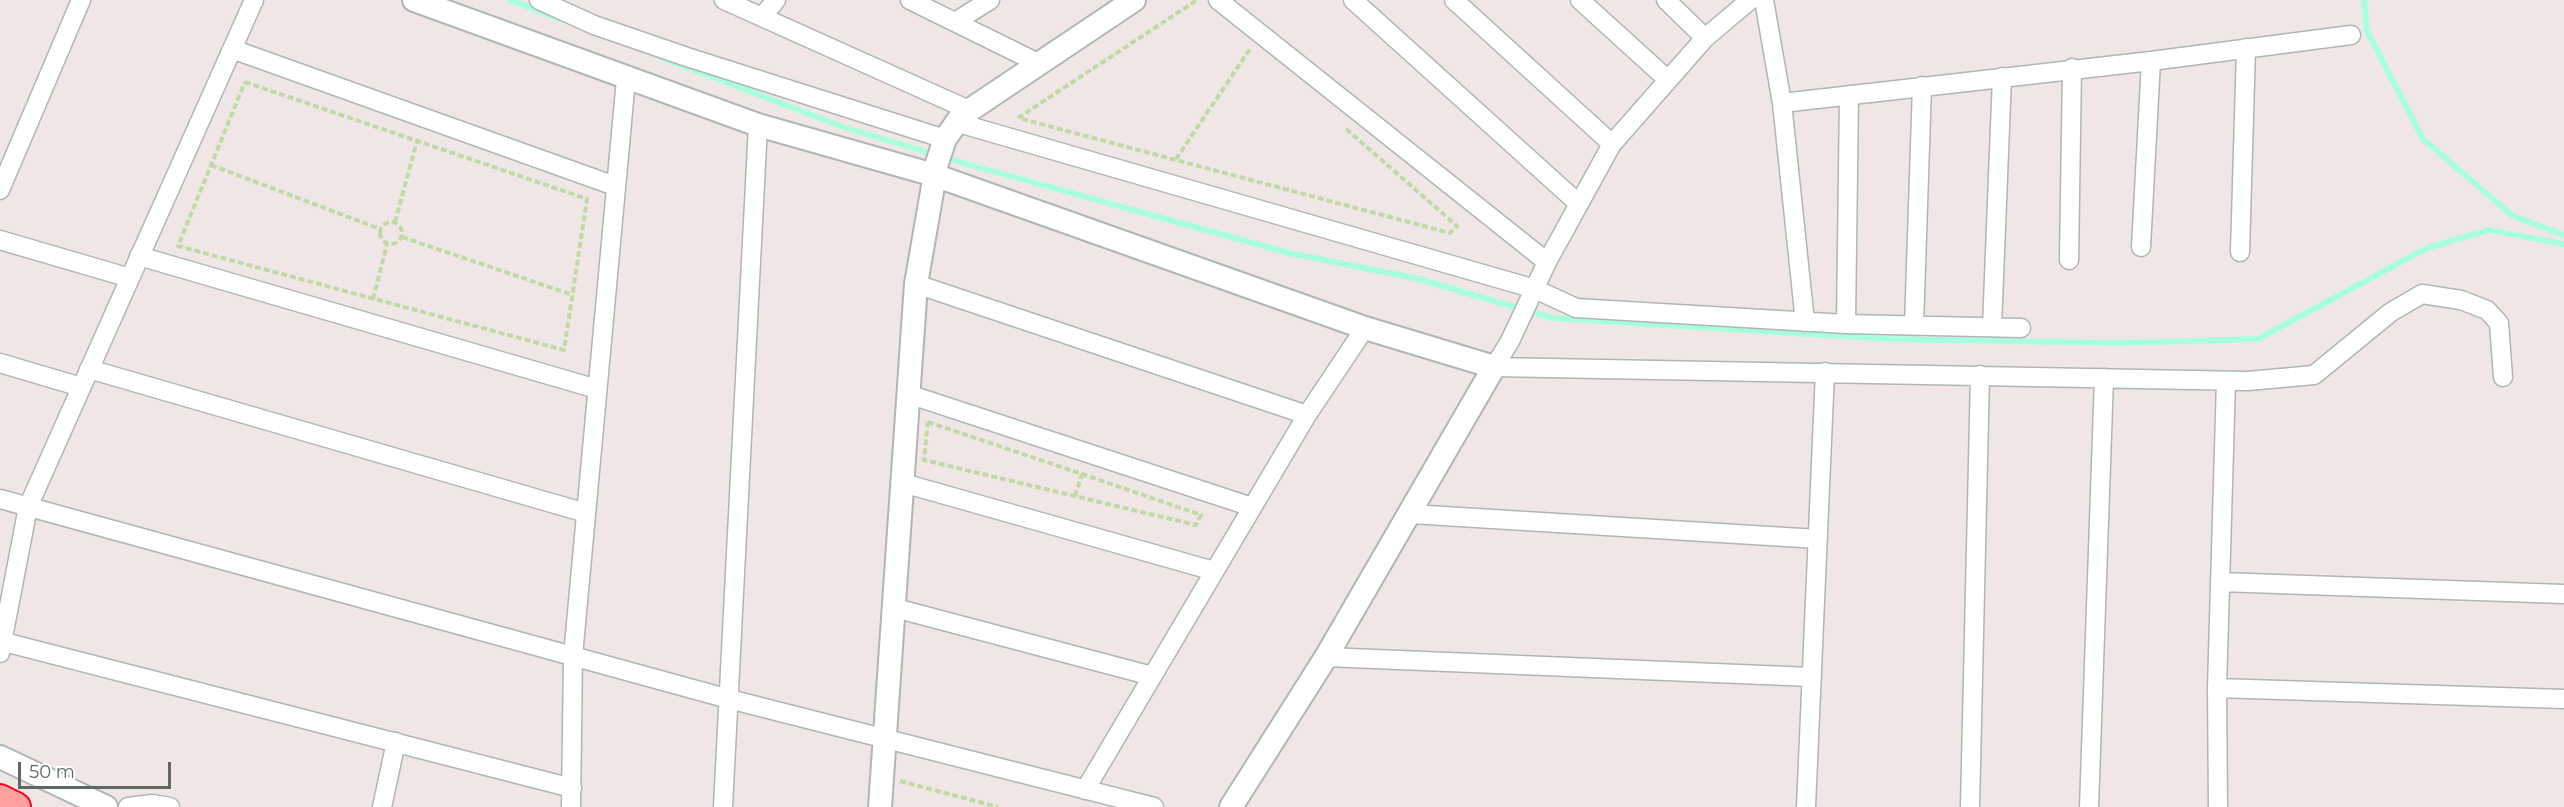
<!DOCTYPE html>
<html>
<head>
<meta charset="utf-8">
<style>
  body { margin:0 }
  #map { position:relative; width:2564px; height:807px; overflow:hidden; background:#f0e6e6; font-family:Montserrat,sans-serif }
  canvas { display:block }
  .scale { position:absolute; left:18px; top:762px; width:153px; height:27px; box-sizing:border-box; border:3px solid #5e6764; border-top:0; padding-left:8px; font-size:18px; line-height:21px; white-space:nowrap; color:#5e6764; -webkit-text-stroke:4px #fff; paint-order:stroke }
</style>
</head>
<body>
<div id="map">
<canvas width="2564" height="807"></canvas>
<div class="scale">50 m</div>
</div>
<script>
const ctx = document.querySelector('canvas').getContext('2d');
ctx.lineJoin = 'round';
const poly = rows => new Path2D(rows.map(r => 'M' + r).join(''));
function trace(path, color, width, dash) { ctx.strokeStyle = color; ctx.lineWidth = width; ctx.lineCap = dash ? 'butt' : 'round'; ctx.setLineDash(dash || []); ctx.stroke(path); }
const stream = poly([
  [510,0,563,20],
  [2364,0,2367,31,2423,139,2513,216,2564,235],
  [660,57,843,127,963,163,1289,253,1419,279,1552,318,1888,339,2122,343,2258,339,2427,248,2489,230,2564,244]
]);
const path = poly([
  [245,82,587,199,564,350,178,246,245,82],
  [1018,118,1197,0],
  [1022,119,1450,233,1457,226,1345,128],
  [1176,159,1250,49],
  [211,165,380,229],
  '380 233a11 11 0 1 1 22 0a11 11 0 1 1-22 0Z',
  [395,222,417,141],
  [402,237,573,295],
  [373,299,387,244],
  [928,422,1082,474,1201,515,1196,525,924,460,928,422],
  [1075,496,1082,474],
  [900,781,998,807]
]);
const minor = poly([
  [539,0,594,25,687,57,945,139],
  [724,0,969,110],
  [910,0,1038,63],
  [1218,0,1547,262],
  [1353,0,1579,204],
  [1454,0,1612,144],
  [1580,0,1668,80],
  [1666,0,1705,38],
  [1764,0,1782,103,1805,322],
  [762,17,776,0],
  [955,22,990,0],
  [232,49,615,186],
  [1782,103,2151,61,2351,35],
  [955,122,1535,289,1576,308,1846,324,2021,328],
  [0,190,81,0],
  [0,240,130,278],
  [2141,247,2151,61],
  [2240,252,2246,48],
  [139,256,597,389],
  [2069,260,2072,68],
  [916,284,1307,415],
  [1846,324,1849,95],
  [1914,326,1922,86],
  [1992,327,2002,77],
  [0,363,81,387],
  [1494,367,2248,381,2314,375,2391,312,2422,294,2461,300,2487,310,2499,323,2503,377],
  [1494,367,1510,341,1547,262,1612,144,1705,38,1750,0],
  [89,369,586,513],
  [908,394,1252,507],
  [903,483,1214,571],
  [0,499,729,699,1154,807],
  [1411,514,1818,539],
  [2220,582,2564,594],
  [895,608,1152,676],
  [0,641,572,788],
  [0,653,28,507,254,0],
  [1326,657,1812,677],
  [2217,688,2564,699],
  [1085,790,1307,415,1365,328],
  [128,807,152,804,170,807],
  [382,807,396,742],
  [571,807,573,656,626,79],
  [723,807,758,125],
  [1806,807,1825,372],
  [1970,807,1980,375],
  [2089,807,2104,378],
  [2218,807,2217,688,2226,381]
]);
const tertiary = poly([
  [414,0,758,125,934,175,1365,328,1494,367,1326,657,1231,807],
  [0,757,106,807],
  [880,807,916,284,937,163,945,139,961,116,1134,0]
]);
const trunk = poly([
  [0,799,16,807]
]);
trace(stream, '#a7ffdf', 6);
trace(minor, '#afb6b5', 21);
trace(tertiary, '#afb6b5', 26);
trace(trunk, '#f6001b', 32);
trace(path, '#c1daa5', 4, [6, 3]);
trace(minor, '#fff', 18);
trace(tertiary, '#fff', 22);
trace(trunk, '#fe9fa0', 28);
</script>
</body>
</html>
